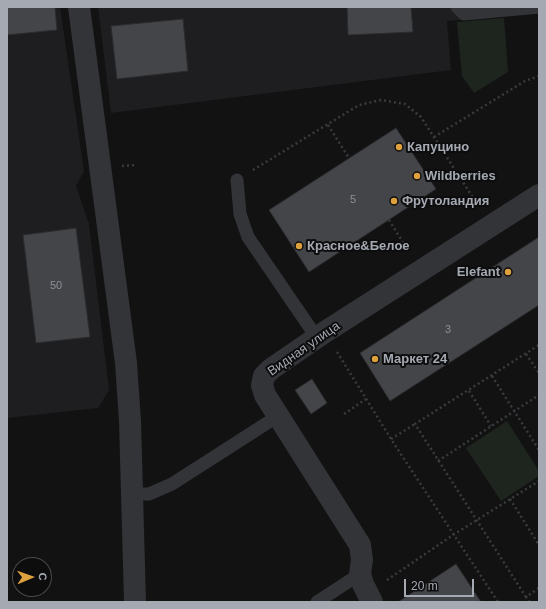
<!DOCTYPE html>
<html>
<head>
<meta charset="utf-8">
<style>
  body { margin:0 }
  #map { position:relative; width:546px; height:609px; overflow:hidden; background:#121213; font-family:Arial,sans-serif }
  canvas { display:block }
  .frame { position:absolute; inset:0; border:8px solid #a4a9b2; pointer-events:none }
  .north { position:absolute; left:12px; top:557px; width:40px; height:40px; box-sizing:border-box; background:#0d0d0e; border:1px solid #494b50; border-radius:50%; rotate:88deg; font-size:11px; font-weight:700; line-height:16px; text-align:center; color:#a4a9b2 }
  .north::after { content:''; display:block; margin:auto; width:14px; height:18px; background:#dfa13e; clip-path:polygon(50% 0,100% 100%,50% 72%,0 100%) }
  .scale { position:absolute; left:404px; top:579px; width:70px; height:18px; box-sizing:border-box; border:2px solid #a4a9b2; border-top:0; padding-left:5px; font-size:12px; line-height:14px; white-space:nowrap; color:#a4a9b2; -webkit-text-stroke:3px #0d0d0e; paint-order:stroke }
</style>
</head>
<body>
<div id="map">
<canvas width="546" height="609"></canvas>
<div class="frame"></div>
<div class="north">С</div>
<div class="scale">20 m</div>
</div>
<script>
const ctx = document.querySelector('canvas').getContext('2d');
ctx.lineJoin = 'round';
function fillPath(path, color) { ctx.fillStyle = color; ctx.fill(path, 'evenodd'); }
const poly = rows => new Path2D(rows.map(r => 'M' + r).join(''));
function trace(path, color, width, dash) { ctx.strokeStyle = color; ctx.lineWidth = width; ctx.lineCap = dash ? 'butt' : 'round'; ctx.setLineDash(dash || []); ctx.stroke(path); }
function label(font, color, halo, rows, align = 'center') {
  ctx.font = font + ' Arial,sans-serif'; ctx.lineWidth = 4; ctx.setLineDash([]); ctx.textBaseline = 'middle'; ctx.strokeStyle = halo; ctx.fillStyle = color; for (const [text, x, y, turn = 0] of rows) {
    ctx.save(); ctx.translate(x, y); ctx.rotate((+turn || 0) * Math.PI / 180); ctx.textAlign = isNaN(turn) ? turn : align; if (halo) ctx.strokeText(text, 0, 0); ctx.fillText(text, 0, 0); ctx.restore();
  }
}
const built = poly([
  [7,7,60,7,84,171,76,186,89,224,109,390,98,408,7,418],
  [98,7,539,7,539,13,447,21,451,70,111,113]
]);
const green = poly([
  [504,18,508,72,474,93,462,76,457,22],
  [507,421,539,471,539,476,501,501,466,448]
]);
const building = poly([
  [7,7,55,7,57,30,7,35,7,7],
  [347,7,411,7,413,32,348,35,347,7],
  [183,19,188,71,117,79,111,26,183,19],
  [396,128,436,189,309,272,269,210,396,128],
  [76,228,90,337,36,343,23,235,76,228],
  [539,237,539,305,390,401,360,353,539,237],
  [312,379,327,403,311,414,295,390,312,379],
  [456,564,481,602,398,602,456,564]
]);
const path = poly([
  [328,125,349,158],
  [434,137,525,81,539,76],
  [122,166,136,165],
  [253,170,359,105,381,100,405,104,421,117,477,204],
  [389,220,407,249],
  [337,352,391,439,498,602],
  [526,354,539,373],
  [492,376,539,450],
  [469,391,491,426],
  [344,414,366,399],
  [391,439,415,424],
  [438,461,539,395],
  [510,499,539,545],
  [387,580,453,535,539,481],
  [526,597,415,424,539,345],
  [530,602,526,597,539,588]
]);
const service = poly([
  [457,7,464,14,539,7],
  [237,180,240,214,248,237,317,338],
  [132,494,149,494,172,484,278,416],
  [317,602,360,574]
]);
const minor = poly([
  [79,7,126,363,130,421,135,602],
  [372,602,363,584,360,574,362,560,360,545,265,395,262,385,264,376,271,369,325,332,539,195]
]);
const markers = [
  [399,147,4,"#dfa13e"],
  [417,176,4,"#dfa13e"],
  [394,201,4,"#dfa13e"],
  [299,246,4,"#dfa13e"],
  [508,272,4,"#dfa13e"],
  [375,359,4,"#dfa13e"]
];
const numberNames = [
  ["5",353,200],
  ["50",56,286],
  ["3",448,330]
];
const poiNames = [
  ["Капуцино",407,147],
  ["Wildberries",425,176],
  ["Фрутоландия",402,201],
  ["Красное&Белое",307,246],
  ["Elefant",500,272,"right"],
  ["Маркет 24",383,359]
];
const streetNames = [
  ["Видная улица",304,349,-35]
];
fillPath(built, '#1e1e20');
fillPath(green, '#1e251f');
fillPath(building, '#434548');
trace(building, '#2c2c2f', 1);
trace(path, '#393b3e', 2.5, [2, 3]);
trace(service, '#333438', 13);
trace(minor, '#333438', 22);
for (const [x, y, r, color] of markers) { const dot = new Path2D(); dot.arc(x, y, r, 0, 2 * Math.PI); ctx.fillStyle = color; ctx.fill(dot); trace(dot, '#0d0d0e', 1.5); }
label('11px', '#8c9098', null, numberNames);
label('bold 13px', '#a4a9b2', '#0d0d0e', poiNames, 'left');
label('13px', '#a4a9b2', '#0d0d0e', streetNames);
</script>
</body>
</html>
